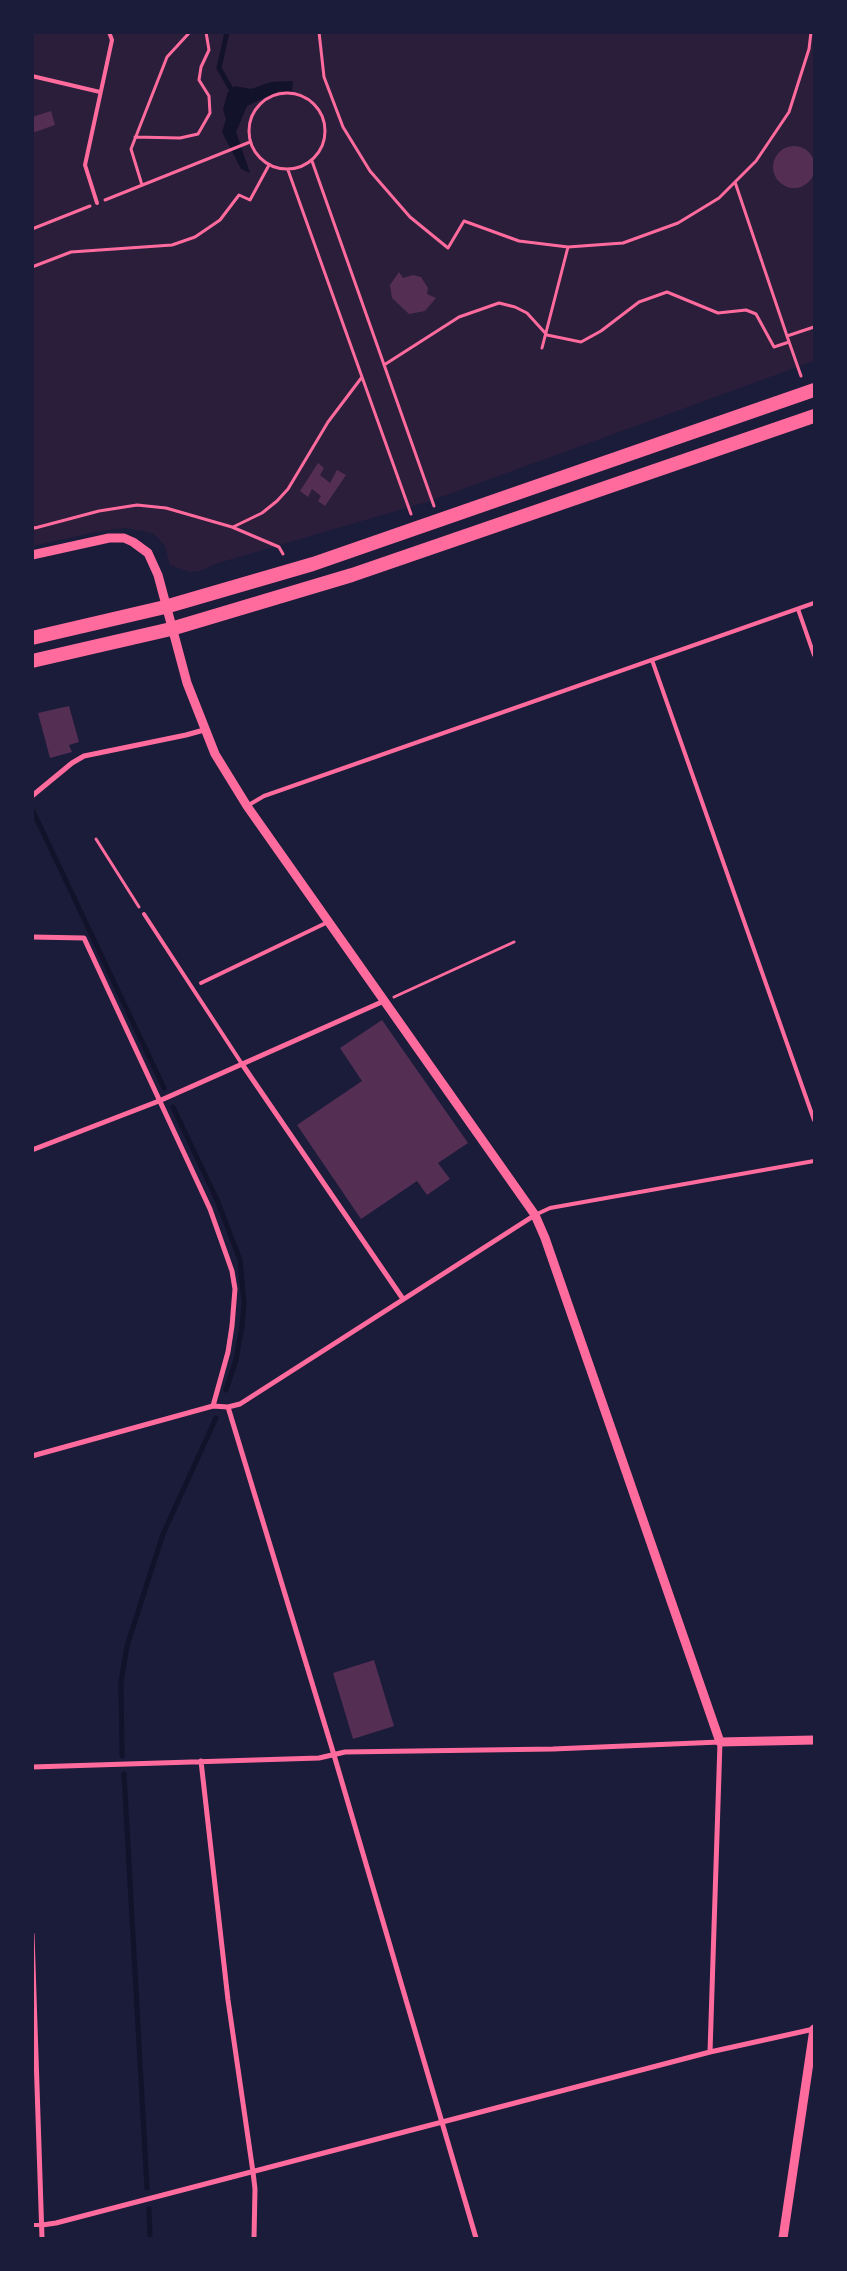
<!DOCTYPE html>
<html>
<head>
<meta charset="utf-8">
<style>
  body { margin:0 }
  #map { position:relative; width:847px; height:2271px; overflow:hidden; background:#1b1b3a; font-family:Inter,sans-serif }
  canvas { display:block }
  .frame { position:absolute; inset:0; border:34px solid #1b1b3a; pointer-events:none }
</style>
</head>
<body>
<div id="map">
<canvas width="847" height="2271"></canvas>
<div class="frame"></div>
</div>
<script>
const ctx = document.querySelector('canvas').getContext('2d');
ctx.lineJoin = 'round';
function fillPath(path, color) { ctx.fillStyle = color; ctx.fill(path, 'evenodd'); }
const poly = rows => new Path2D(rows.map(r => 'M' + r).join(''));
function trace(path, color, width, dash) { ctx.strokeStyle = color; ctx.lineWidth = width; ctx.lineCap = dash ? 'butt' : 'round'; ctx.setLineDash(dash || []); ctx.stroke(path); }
const green = poly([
  [32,33,814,33,814,361,430,501,215,564,200,571,190,572,170,565,165,546,153,533,125,528,101,531,33,546]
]);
const water = poly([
  [293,81,292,91,279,91,247,106,236,132,250,173,241,169,222,132,226,119,223,109,228,92,235,86,251,89,271,82]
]);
const stream = poly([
  [227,32,219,68,231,89],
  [33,811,164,1088],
  [173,1107,217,1200,240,1260,244,1303,242,1326,236,1360,226,1390],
  [122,1756,121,1682,127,1646,163,1534,216,1418],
  [124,1774,147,2188],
  [149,2209,150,2238]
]);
const building = poly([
  [51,111,55,125,32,133,32,117],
  '773 167a21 21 0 1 1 42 0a21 21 0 1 1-42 0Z',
  [399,272,403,278,413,275,421,277,428,288,427,294,436,298,425,311,409,314,392,298,390,285],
  [318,463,324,468,320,475,330,483,337,470,346,475,325,506,318,501,321,496,312,489,308,497,300,491],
  [69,706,79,742,69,745,72,752,50,758,38,713],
  [382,1020,468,1143,438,1163,450,1179,427,1195,417,1181,361,1219,297,1125,362,1081,340,1048],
  [374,1660,394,1726,353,1739,333,1673]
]);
const path = poly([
  [319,32,324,77,343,127,370,171,410,217,448,248,464,221,519,241,568,247,623,243,678,223,719,198,756,161,789,112,809,49,811,32],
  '249 131a38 38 0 1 1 76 0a38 38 0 1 1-76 0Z',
  [135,137,180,138,198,134,210,113,209,96,199,80,201,67,209,50,206,32],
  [312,161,434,506],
  [288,170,411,514],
  [735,182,787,336],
  [142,185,131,149,167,57,190,32],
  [105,200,250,142],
  [32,229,90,206],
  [32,267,71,252,172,245,195,237,220,220,239,195,250,200,269,165],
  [542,348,568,247],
  [384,365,459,317,499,303,515,307,527,313,547,335,581,342,601,331,639,302,667,292,718,313,746,310,756,314,774,347,789,342],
  [801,376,787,336,814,327],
  [32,527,35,528,99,511,137,505,166,508,232,527,279,547,283,554],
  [233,527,262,513,277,501,288,489,328,422,362,377],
  [96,839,139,907],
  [394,997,514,942]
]);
const service = poly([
  [32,76,100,92],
  [97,203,85,165,112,40,109,32],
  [798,609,814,655],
  [652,660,814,1120],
  [247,806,264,796,814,603],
  [144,914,242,1064],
  [201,983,328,922],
  [535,1215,550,1208,814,1161],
  [32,2225,42,2225]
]);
const minor = poly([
  [32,796,72,763,84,756,186,735,204,730],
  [32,937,84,938,210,1209,232,1271,235,1289,232,1326,228,1352,213,1406],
  [242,1064,403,1299],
  [32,1150,159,1101,384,1001],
  [228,1407,334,1755,476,2238],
  [32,1456,213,1406,228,1407,240,1404,535,1215],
  [201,1761,228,2000,253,2172,255,2189,254,2238],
  [32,1767,319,1758,345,1752,553,1749,720,1742,710,2052],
  [32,1934,42,2238],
  [42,2225,56,2223,710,2052,814,2029]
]);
const tertiary = poly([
  [32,555,109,538,124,538,133,542,148,553,158,575,187,683,215,754,247,806,535,1215,545,1238,720,1742,814,1740],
  [783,2238,814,2029]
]);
const trunk = poly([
  [32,638,165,607,313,564,814,390],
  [32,661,171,629,352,575,814,416]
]);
fillPath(green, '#2a1e3b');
fillPath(water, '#12122b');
trace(stream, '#12122b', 5);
fillPath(building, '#542f53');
trace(path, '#ff6b9d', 3);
trace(service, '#ff6b9d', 4);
trace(minor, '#ff6b9d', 5);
trace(tertiary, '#ff6b9d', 9);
trace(trunk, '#ff6b9d', 14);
</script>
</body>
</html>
